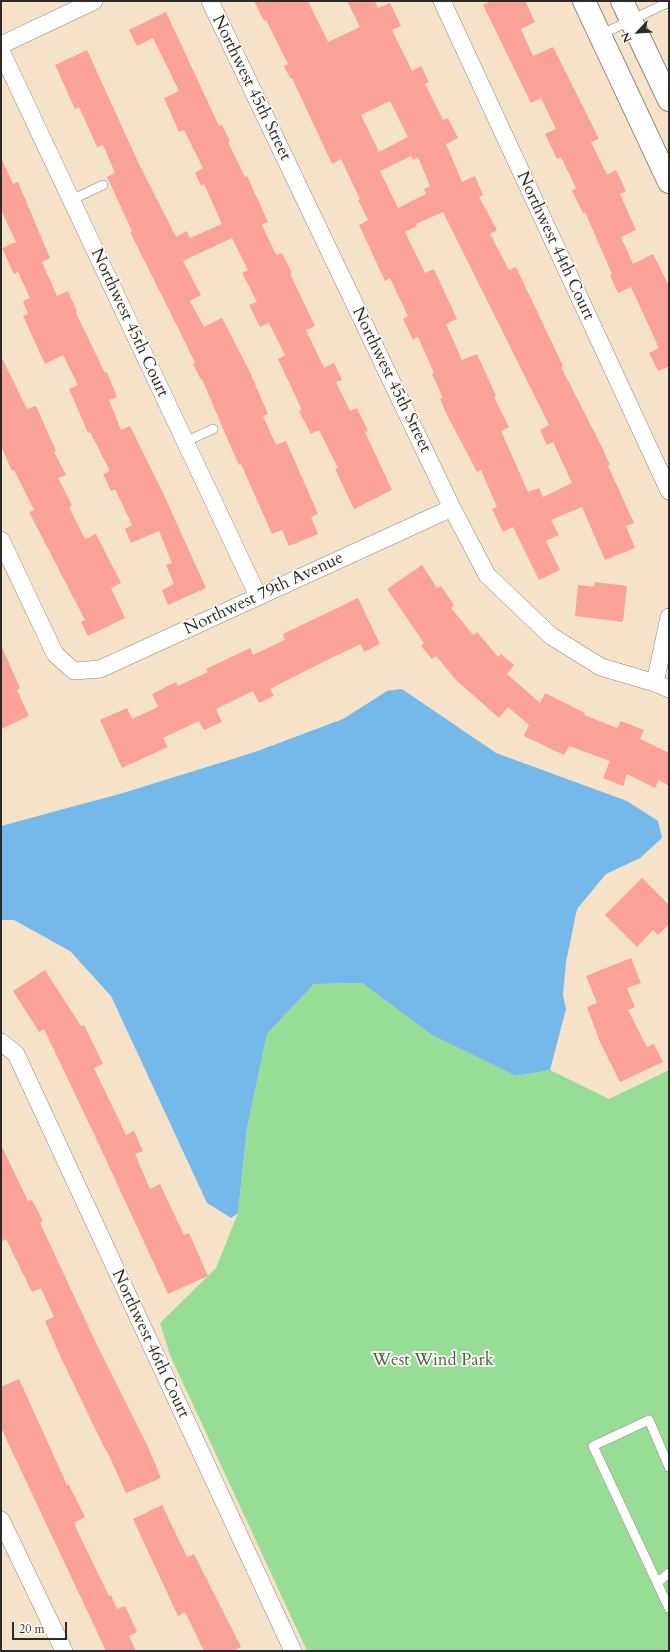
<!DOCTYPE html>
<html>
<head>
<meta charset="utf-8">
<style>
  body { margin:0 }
  #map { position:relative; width:670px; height:1652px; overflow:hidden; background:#f5e2c8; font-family:Cardo,serif }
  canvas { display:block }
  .frame { position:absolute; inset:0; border:2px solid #2b2b2b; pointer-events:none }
  .north { position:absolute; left:618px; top:12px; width:40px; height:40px; -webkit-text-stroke:3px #fdfcf7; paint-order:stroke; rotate:245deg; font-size:11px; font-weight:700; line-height:16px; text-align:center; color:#2b2b2b }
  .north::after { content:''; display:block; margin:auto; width:14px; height:18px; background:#2b2b2b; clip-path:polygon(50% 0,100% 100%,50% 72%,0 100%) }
  .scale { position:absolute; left:12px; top:1622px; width:55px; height:18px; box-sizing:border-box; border:2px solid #2b2b2b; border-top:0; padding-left:5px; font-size:12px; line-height:14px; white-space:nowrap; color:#2b2b2b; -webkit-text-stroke:3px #fdfcf7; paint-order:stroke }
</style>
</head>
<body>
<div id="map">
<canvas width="670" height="1652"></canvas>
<div class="frame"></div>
<div class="north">N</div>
<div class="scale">20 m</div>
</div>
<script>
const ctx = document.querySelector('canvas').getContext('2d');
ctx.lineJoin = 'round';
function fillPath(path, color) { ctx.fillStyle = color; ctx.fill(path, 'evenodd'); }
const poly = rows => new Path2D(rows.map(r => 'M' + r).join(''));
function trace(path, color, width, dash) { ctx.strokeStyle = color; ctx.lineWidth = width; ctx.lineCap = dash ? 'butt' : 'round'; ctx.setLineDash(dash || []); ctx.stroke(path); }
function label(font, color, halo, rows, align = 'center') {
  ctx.font = font + ' Cardo,serif'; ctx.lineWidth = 3.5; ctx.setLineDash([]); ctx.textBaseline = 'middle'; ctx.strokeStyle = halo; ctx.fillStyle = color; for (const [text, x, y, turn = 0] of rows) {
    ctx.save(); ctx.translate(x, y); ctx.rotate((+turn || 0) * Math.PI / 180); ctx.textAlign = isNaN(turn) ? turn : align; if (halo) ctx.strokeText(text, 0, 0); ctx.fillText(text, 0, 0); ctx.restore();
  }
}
const green = poly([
  [362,983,432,1035,516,1076,550,1070,609,1099,669,1070,669,1651,307,1651,170,1355,160,1323,216,1268,238,1213,247,1128,267,1034,314,984]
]);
const water = poly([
  [402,689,496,753,627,801,658,821,662,838,640,858,606,874,577,909,566,962,563,995,566,1009,550,1070,516,1076,432,1035,362,983,314,984,267,1034,247,1128,238,1213,231,1218,207,1203,111,996,70,951,14,920,1,920,1,826,123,793,255,752,343,719,387,691]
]);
const building = poly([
  [254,1,308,1,328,42,360,27,347,1,375,1,378,8,390,3,401,26,392,30,412,71,421,66,429,82,425,84,443,120,448,118,458,138,446,144,462,182,475,176,483,195,479,197,497,230,490,234,509,270,516,267,563,366,561,367,602,447,610,465,608,466,634,523,626,526,635,548,605,560,582,507,551,520,559,535,546,541,560,570,539,580,513,527,503,532,492,509,497,507,481,470,477,472,448,417,440,399,443,398,432,374,434,373,418,337,413,340,403,319,408,316,390,278,385,281,359,225,368,220,358,200,360,199,341,159,332,164,292,78,290,78,284,66,288,64,266,20,264,21],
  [390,101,408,137,379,152,361,115],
  [411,156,413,160,418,157,430,186,424,189,426,194,398,208,380,171],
  [443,212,549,425,540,430,547,445,553,442,572,483,543,497,539,488,528,492,501,431,509,427,494,397,496,396,477,354,462,360,446,324,457,319,434,269,425,273,405,232,417,226,416,224],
  [491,1,525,1,535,22,521,29,533,56,553,47,599,139,591,142,607,175,616,170,626,191,620,194,636,230,621,237,633,264,653,254,669,286,669,370,668,367,658,371,649,353,659,348,631,287,618,293,610,275,612,274,585,212,583,213,572,191,576,188,561,157,557,159,545,134,556,129,541,98,531,103,483,5],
  [166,12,219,126,222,125,230,141,228,142,245,177,247,176,268,222,262,225,276,255,282,253,292,273,290,274,315,326,306,330,324,368,334,363,342,380,336,382,350,411,357,408,368,431,365,432,392,490,354,509,335,469,338,468,319,430,311,434,299,411,302,410,278,359,285,355,269,323,260,327,249,305,257,302,242,273,248,270,232,238,183,261,201,295,190,301,204,327,222,318,249,370,268,414,263,416,276,445,286,441,318,514,311,517,318,534,289,546,282,530,272,534,241,464,239,465,230,445,202,379,201,380,193,364,195,363,183,338,130,232,132,231,107,177,115,173,103,145,97,147,79,107,75,109,55,65,87,50,138,162,176,237,187,231,190,238,222,224,204,184,201,186,195,173,203,168,184,130,179,132,164,98,179,91,153,38,137,46,129,30],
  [1,158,13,184,18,182,50,258,42,262,57,296,68,291,77,312,76,313,105,373,107,372,117,397,109,400,121,430,130,426,163,493,206,588,168,605,162,590,174,584,166,565,172,563,159,531,131,543,125,529,132,525,115,489,111,491,103,474,110,471,90,432,88,433,69,389,78,385,63,355,45,364,23,316,28,314,23,301,30,298,18,272,14,274,2,248,16,242,1,210],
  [1,356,27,409,36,406,56,451,54,452,66,475,58,478,72,505,69,507,85,539,96,534,121,583,111,588,125,618,88,636,81,622,85,620,29,512,34,510,14,470,12,471,1,446],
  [422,565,437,588,441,586,454,605,451,608,473,635,477,632,498,657,501,654,514,665,507,674,540,703,545,693,585,713,584,715,617,728,621,721,644,730,640,739,669,753,669,786,659,780,655,788,627,774,623,786,603,778,610,761,569,746,564,755,524,736,529,725,508,707,499,718,456,680,436,656,432,659,421,646,424,643,387,589],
  [595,582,627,586,623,622,575,616,578,585,594,587],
  [358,598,380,644,364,652,361,644,323,662,270,689,274,696,259,703,253,691,216,709,222,722,204,730,199,721,163,738,168,747,122,768,100,720,127,708,132,719,158,707,152,694,176,682,178,686,208,672,206,669,250,648,253,655,285,640,283,634],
  [1,645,20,688,17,690,29,716,1,729],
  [642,878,669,905,669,924,658,935,653,930,637,947,605,915],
  [631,958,641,983,627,988,635,1007,628,1010,647,1047,654,1044,663,1062,620,1082,600,1042,587,1007,597,1003,586,976],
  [45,970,81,1026,84,1025,103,1064,94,1068,126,1135,134,1131,143,1151,135,1154,150,1189,160,1184,184,1235,189,1233,208,1276,168,1294,95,1136,44,1029,39,1032,13,991],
  [1,1145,28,1201,32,1200,43,1221,40,1223,96,1343,148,1447,161,1478,126,1493,107,1451,106,1451,62,1360,45,1321,54,1317,41,1288,32,1292,6,1239,1,1242],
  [19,1379,67,1485,69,1485,85,1517,74,1523,77,1530,109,1596,111,1595,117,1609,125,1606,137,1632,129,1636,136,1651,106,1651,1,1428,1,1387],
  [162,1505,187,1557,194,1554,241,1647,233,1651,204,1651,185,1612,178,1616,133,1519]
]);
const lane = poly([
  [600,35,667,3],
  [71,200,103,185],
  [185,442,213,429],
  [669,1467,649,1420,593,1446,669,1608],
  [657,1583,669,1573]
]);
const street = poly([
  [210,1,452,508,487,575,551,636,601,667,655,683],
  [442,1,669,491],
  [1,45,94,1],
  [1,51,258,596],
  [1,540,55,654,74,671,100,669,452,508],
  [669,617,655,683,669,689],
  [1,1042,16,1054,293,1651],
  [1,1520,64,1651]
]);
const secondary = poly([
  [584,1,669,182],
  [622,1,669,100]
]);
const streetNames = [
  ["Northwest 45th Street",251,88,64],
  ["Northwest 44th Court",555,246,65],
  ["Northwest 45th Court",129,323,65],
  ["Northwest 45th Street",391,380,64],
  ["Northwest 79th Avenue",264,594,-25],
  ["Northwest 46th Court",150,1344,65]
];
const parkNames = [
  ["West Wind Park",433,1361]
];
fillPath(green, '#98dd96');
fillPath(water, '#74b9ea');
fillPath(building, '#fba298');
trace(lane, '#90867a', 10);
trace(street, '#90867a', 18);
trace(secondary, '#90867a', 24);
trace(lane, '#fff', 9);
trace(street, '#fff', 17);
trace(secondary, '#fff', 22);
label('17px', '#2b2b2b', '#fdfcf7', streetNames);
label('17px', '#4c604b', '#fdfcf7', parkNames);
</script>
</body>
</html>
